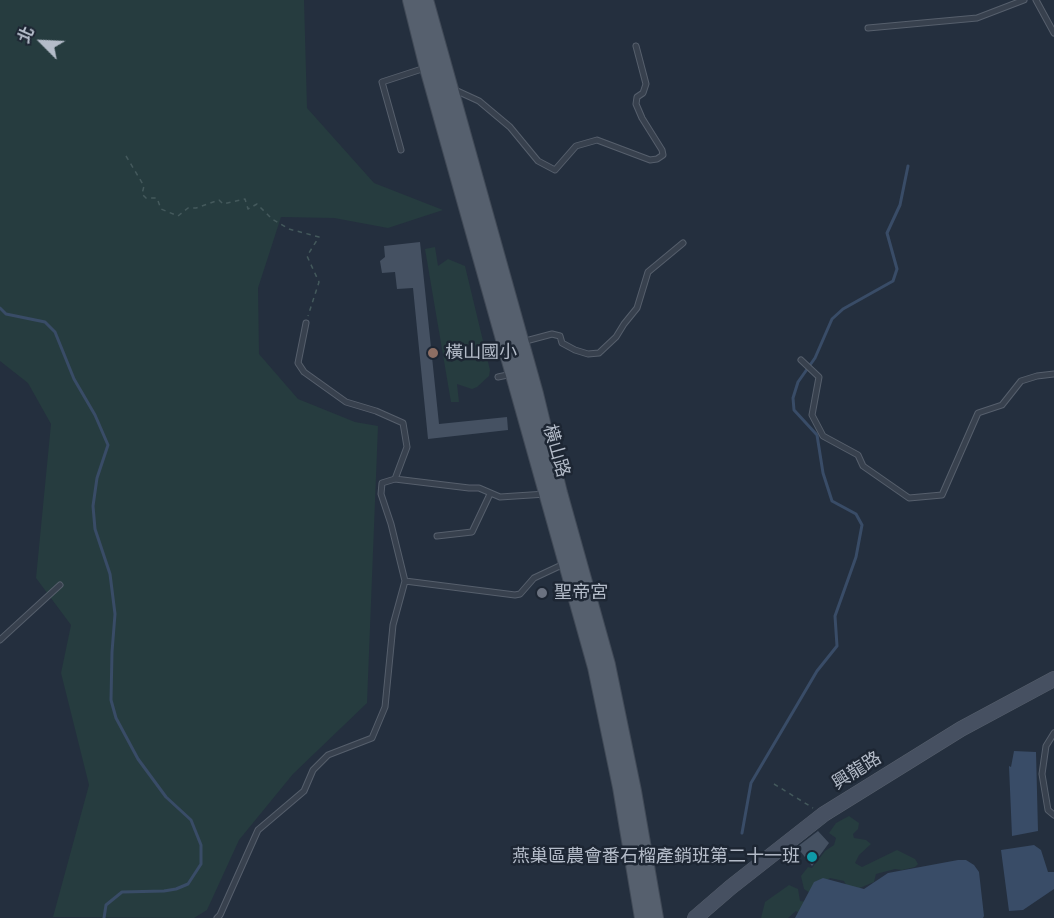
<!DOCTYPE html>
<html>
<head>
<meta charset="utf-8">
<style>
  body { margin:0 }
  #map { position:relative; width:1054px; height:918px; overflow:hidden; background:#242f3e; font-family:"Noto Sans","Noto Sans TC",sans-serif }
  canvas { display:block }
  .north { position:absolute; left:12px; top:12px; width:60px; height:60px; -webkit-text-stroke:4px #1d2633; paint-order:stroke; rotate:294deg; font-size:16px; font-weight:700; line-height:24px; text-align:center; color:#b4bcc9 }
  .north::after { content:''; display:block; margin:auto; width:21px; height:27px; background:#b4bcc9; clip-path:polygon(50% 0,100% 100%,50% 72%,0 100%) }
</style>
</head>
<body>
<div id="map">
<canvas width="1054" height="918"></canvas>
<div class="north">北</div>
</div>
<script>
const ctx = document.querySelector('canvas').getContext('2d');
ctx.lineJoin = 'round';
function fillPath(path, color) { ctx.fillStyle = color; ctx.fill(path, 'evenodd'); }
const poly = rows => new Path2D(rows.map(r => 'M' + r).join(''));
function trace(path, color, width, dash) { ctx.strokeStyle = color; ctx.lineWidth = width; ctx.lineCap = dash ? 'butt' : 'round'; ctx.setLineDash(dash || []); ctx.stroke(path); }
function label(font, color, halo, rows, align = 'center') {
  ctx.font = font + ' "Noto Sans","Noto Sans TC",sans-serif'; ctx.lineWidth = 5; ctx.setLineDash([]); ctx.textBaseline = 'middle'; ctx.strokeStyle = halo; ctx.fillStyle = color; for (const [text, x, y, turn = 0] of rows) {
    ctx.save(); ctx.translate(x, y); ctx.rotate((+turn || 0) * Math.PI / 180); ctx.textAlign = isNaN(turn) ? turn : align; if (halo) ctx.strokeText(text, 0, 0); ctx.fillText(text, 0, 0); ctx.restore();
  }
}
const green = poly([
  [0,0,304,0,307,108,374,183,443,210,388,228,334,218,281,217,258,288,259,354,298,399,355,422,378,426,367,703,293,774,239,840,207,910,194,918,53,917,89,785,61,673,71,625,36,578,51,424,28,383,0,361],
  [435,247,438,266,448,259,465,266,490,370,489,376,477,387,472,389,457,384,459,402,451,402,425,249],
  [849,816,859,823,858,829,853,834,854,838,866,840,871,844,859,855,855,863,862,867,897,850,915,859,918,864,915,867,902,870,895,869,876,874,874,882,855,890,847,887,844,881,830,878,810,893,804,889,801,876,808,867,812,868,825,851,834,845,836,838,829,833,836,823],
  [789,885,798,889,800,901,807,902,803,917,796,911,788,918,761,918,765,902]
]);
const water = poly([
  [1014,751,1036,752,1038,831,1012,836,1009,766,1011,767],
  [1034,845,1041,850,1048,872,1054,872,1054,889,1023,910,1009,911,1001,850],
  [958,860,966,860,974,865,979,872,984,916,983,918,795,918,814,882,823,878,864,889,888,873]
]);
const stream = poly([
  [0,308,6,314,45,322,55,332,74,379,95,415,108,445,97,478,93,506,95,529,110,574,115,614,112,652,111,700,116,718,138,759,166,797,191,820,201,845,201,864,188,884,176,889,164,891,122,892,106,905,104,918],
  [742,833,751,783,817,671,837,646,835,616,856,557,862,525,856,514,832,501,823,473,817,435,794,410,793,398,798,382,815,358,832,319,843,309,893,281,897,269,887,233,900,205,908,166]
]);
const building = poly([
  [420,242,439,424,507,417,508,430,428,439,413,288,397,289,395,272,382,273,380,261,385,257,384,246],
  [818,831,829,843,812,866,797,847]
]);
const path = poly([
  [126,156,144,186,142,194,146,198,157,198,161,209,178,216,188,208,196,208,219,200,223,204,245,199,248,209,257,204,272,219,289,229,319,237,307,256,319,282,308,316],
  [774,784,813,808]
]);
const lane = poly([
  [1036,0,1054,33],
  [868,28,977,18,1024,0],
  [455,90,479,101,510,127,538,161,555,170,576,146,597,140,650,160,657,159,663,155,662,150,642,118,636,104,637,97,643,93,646,84,636,46],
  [401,150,382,82,425,68],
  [306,323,298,363,304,372,346,402,376,411,403,423,407,447,395,479],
  [522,342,552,334,560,336,562,343,575,350,588,354,599,353,616,337,624,324,637,308,648,272,683,243],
  [801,360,819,377,812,415,823,436,858,455,863,466,909,498,942,495,978,413,1002,405,1021,381,1037,376,1054,374],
  [498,377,512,374],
  [437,536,472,532,490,494],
  [405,581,515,595,520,594,534,578,566,563],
  [0,640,60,585],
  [1054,733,1046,746,1042,774,1048,810,1054,815],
  [217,918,220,915,258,830,304,791,313,770,328,755,372,738,385,707,393,625,405,581,391,524,381,494,382,483,395,479,469,488,479,488,500,497,546,494]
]);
const secondary = poly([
  [695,918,731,887,824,814,961,729,1054,679]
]);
const primary = poly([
  [411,0,428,68,596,667,621,787,643,918],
  [425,0,535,394,559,493,607,665,633,791,655,918]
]);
const markers = [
  [433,353,6,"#8d6e63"],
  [542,593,6,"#6b7280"],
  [812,857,6,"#0f9aa8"]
];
const poiNames = [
  ["橫山國小",445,353],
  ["聖帝宮",554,593],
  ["燕巢區農會番石榴產銷班第二十一班",800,857,"right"]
];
const streetNames = [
  ["橫山路",556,451,74],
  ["興龍路",857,771,-32]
];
fillPath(green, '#263c3f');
fillPath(water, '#394c67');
trace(stream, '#394c67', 3);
fillPath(building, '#455162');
trace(lane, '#565f6c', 7);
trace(secondary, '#565f6c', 16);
trace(primary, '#414a57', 18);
trace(path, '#44595c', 1.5, [4.5, 4.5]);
trace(lane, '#38414e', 5);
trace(secondary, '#465061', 15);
trace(primary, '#56606e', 16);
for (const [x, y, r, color] of markers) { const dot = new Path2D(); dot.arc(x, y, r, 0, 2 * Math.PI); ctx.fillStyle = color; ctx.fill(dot); trace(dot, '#1d2633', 2); }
label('18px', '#b4bcc9', '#1d2633', poiNames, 'left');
label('18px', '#b4bcc9', '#1d2633', streetNames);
</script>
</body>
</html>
